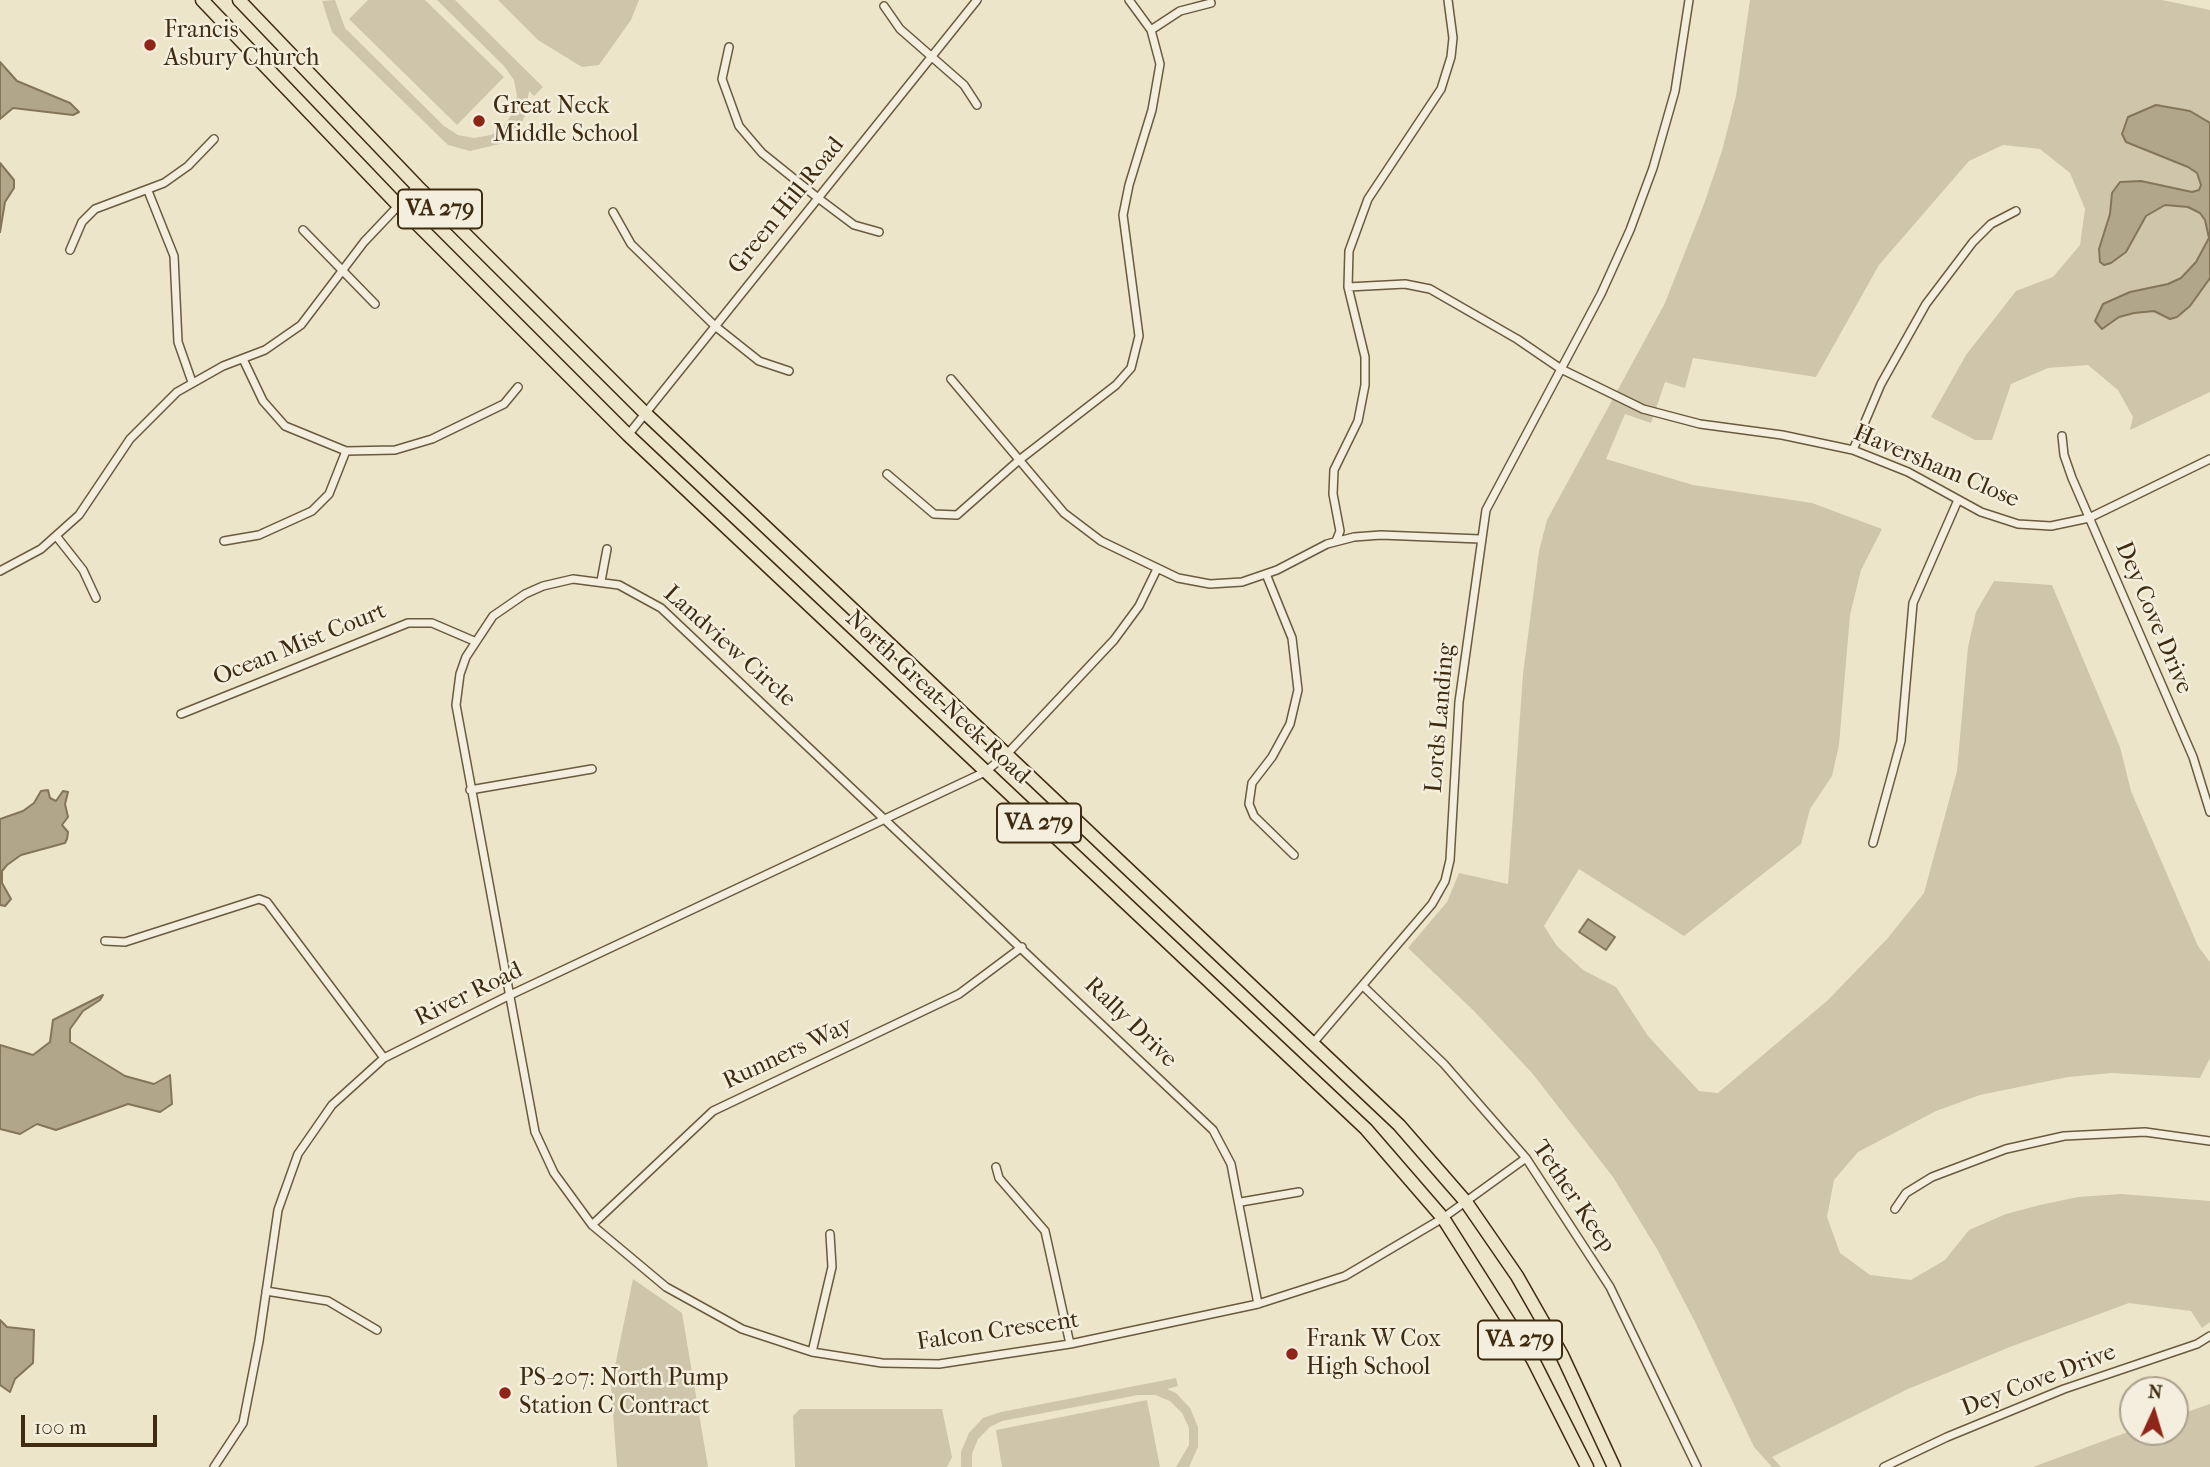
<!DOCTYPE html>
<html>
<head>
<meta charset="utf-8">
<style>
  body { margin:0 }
  #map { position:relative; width:2210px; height:1467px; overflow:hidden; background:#ede5ca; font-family:"IM FELL French Canon",serif }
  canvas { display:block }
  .north { position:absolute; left:2119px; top:1376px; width:70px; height:70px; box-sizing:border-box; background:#f3eedd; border:2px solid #aba08b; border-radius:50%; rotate:4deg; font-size:19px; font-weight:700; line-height:28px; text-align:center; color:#3f2b0f }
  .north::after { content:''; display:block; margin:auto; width:24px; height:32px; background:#8f2418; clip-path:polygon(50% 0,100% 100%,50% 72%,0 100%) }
  .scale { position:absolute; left:21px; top:1415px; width:136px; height:32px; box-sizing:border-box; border:4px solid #3f2b0f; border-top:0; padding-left:9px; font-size:21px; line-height:24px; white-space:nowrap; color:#3f2b0f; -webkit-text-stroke:5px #f3eedd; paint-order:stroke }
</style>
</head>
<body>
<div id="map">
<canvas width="2210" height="1467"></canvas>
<div class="north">N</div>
<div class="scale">100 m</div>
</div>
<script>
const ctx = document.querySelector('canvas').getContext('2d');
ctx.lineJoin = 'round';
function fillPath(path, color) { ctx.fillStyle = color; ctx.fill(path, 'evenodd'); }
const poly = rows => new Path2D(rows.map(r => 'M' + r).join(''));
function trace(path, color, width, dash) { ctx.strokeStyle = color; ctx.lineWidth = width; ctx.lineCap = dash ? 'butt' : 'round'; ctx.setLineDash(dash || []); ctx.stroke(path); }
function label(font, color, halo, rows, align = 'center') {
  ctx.font = font + ' "IM FELL French Canon",serif'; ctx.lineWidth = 5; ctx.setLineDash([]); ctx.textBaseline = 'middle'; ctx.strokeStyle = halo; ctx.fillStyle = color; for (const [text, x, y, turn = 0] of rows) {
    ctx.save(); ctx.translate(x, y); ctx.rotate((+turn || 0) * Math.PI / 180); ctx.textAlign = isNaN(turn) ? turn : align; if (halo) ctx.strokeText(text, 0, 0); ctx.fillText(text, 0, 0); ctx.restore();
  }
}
const green = poly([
  [335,0,345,28,444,126,458,135,474,138,491,135,504,126,513,112,517,96,514,80,504,66,437,0,455,0,543,87,534,96,529,91,525,116,517,131,504,143,470,151,448,145,332,32,322,1],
  [368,0,425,0,504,77,457,125,349,19],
  [498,0,639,0,631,20,599,65,582,67,538,40],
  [1750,0,2162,0,2210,10,2210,392,2130,430,2133,417,2118,390,2088,365,2048,368,2011,384,1992,440,1975,440,1931,417,1966,355,2016,291,2053,277,2080,245,2085,209,2070,173,2040,149,2003,145,1969,161,1879,265,1816,377,1693,358,1685,388,1665,382,1651,423,1625,414,1606,459,1693,485,1812,503,1882,529,1861,570,1850,615,1839,745,1832,776,1810,809,1801,844,1684,936,1579,869,1544,926,1557,946,1583,970,1616,987,1648,1036,1699,1091,1718,1093,1828,1000,1887,939,1924,893,1957,771,1968,647,1976,612,1994,581,2052,585,2120,747,2131,791,2198,946,2210,962,2210,1058,2200,1078,2112,1073,2068,1077,1980,1095,1936,1111,1858,1152,1834,1180,1827,1217,1840,1253,1870,1275,1911,1280,1945,1260,1969,1230,2006,1214,2040,1205,2078,1197,2121,1194,2210,1201,2210,1322,2202,1328,2191,1311,2129,1303,2010,1347,1908,1389,1772,1457,1781,1467,1772,1467,1754,1447,1696,1324,1657,1249,1613,1177,1532,1073,1475,1012,1408,948,1447,902,1459,873,1508,884,1523,674,1539,551,1547,520,1665,303,1704,204,1722,151,1736,96],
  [633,1279,682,1313,708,1467,617,1467,611,1385],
  [1176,1378,1178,1386,1167,1389,1176,1393,1190,1408,1198,1427,1198,1447,1189,1467,1176,1467,1189,1445,1189,1428,1182,1413,1170,1401,1155,1395,1138,1395,1002,1421,990,1427,978,1439,972,1454,972,1467,961,1467,961,1452,969,1433,983,1418,1001,1412],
  [1147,1400,1160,1467,1002,1467,996,1430],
  [2210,1404,2210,1467,2033,1467,2133,1430,2175,1432,2175,1416],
  [800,1409,942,1409,952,1457,947,1467,795,1467,793,1416]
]);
const water = poly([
  [0,62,17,81,70,103,79,112,73,115,13,108,0,119,0,62],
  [2156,105,2190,111,2210,123,2210,278,2190,306,2177,317,2170,319,2154,311,2134,313,2119,317,2102,329,2095,321,2103,304,2130,292,2168,284,2181,278,2196,262,2209,238,2205,220,2200,213,2188,207,2165,205,2146,216,2126,252,2111,263,2104,265,2100,262,2099,249,2110,214,2112,193,2120,182,2141,181,2192,192,2199,190,2201,185,2197,173,2188,167,2126,142,2122,134,2128,117,2156,105],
  [0,163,14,180,14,188,5,202,0,232,0,163],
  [48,790,50,798,56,801,63,791,68,792,65,804,68,817,62,825,68,832,67,839,65,843,21,855,7,865,2,871,2,883,11,899,5,906,0,905,0,819,23,811,34,803,41,791,48,790],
  [1588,919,1615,937,1606,950,1579,932,1588,919],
  [103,995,100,1000,83,1011,70,1029,70,1042,125,1076,154,1084,170,1075,172,1104,160,1112,128,1104,56,1130,37,1124,20,1134,0,1129,0,1045,33,1055,50,1042,53,1020,103,995],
  [0,1320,7,1327,34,1330,33,1363,15,1379,10,1392,0,1385,0,1320]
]);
const minor = poly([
  [884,6,900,29,964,85,977,105],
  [1151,30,1180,11,1211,3],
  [729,47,722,79,739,126,762,153,818,198,854,225,879,232],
  [148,191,174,256,178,342,192,382],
  [613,212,631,244,715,326,759,361,789,371],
  [303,230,375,304],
  [70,250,82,222,95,209,164,183,188,166,214,139],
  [1348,287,1405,284,1430,289,1517,339,1561,369,1643,409,1700,424,1782,435,1853,450,1908,472,1981,512,2018,524,2051,526,2089,518,2210,459],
  [243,359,263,401,285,426,346,451,395,450,432,439,504,404,518,387],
  [951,379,1064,513,1101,541,1178,578,1210,584,1242,582,1277,570,1327,544,1354,537,1381,535,1480,539],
  [628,435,977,0],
  [2062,436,2064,455,2072,478,2193,757,2210,812],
  [1853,450,1881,384,1926,304,1973,242,1991,224,2016,211],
  [887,474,934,514,957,515,1018,461,1116,385,1131,368,1139,336,1123,215,1129,185,1152,110,1160,64,1151,30,1129,0],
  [57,537,83,570,96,598],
  [224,541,259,535,312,511,329,494,346,451],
  [1336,541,1340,531,1333,494,1334,470,1358,421,1365,385,1365,357,1348,287,1349,251,1368,199,1441,89,1451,57,1453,38,1448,0],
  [0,571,41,549,79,515,130,439,177,392,223,366,265,350,301,325,364,242,417,186],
  [1266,574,1292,638,1298,690,1290,724,1272,757,1252,783,1249,804,1254,816,1294,855],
  [601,581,607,549],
  [181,714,408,623,432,623,474,641],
  [470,790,592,769],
  [1873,843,1901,741,1913,603,1958,500],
  [105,941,125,942,259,899,267,902,384,1058],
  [1363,986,1444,1064,1526,1158,1610,1287,1697,1467],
  [1314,1042,1432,904,1445,881,1450,860,1459,702,1486,510,1601,294,1630,230,1653,168,1675,91,1689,0],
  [996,1167,999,1178,1045,1231,1070,1344],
  [1241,1202,1299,1192],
  [1895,1209,1906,1193,1932,1177,2006,1149,2064,1136,2145,1132,2210,1141],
  [592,1225,713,1111,959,994,1022,947],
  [266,1291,328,1301,377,1330],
  [1258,1304,1231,1164,1213,1130,661,608,619,585,573,579,543,586,525,594,493,616,466,657,460,674,456,705,535,1132,554,1173,592,1225,666,1287,742,1329,812,1352,882,1363,939,1364,1070,1344,1258,1304,1345,1276,1443,1218,1526,1158],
  [812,1352,832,1267,830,1234],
  [214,1467,243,1423,259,1341,278,1210,298,1154,332,1105,384,1058,508,996,985,772,1007,754,1114,640,1139,606,1157,569],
  [1884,1467,1947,1437,2064,1389,2197,1344,2210,1336]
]);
const primary = poly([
  [202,0,399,206,628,435,1366,1129,1443,1218,1533,1360,1587,1467],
  [239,0,417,186,645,413,1399,1125,1466,1202,1517,1276,1562,1355,1614,1467]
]);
const markers = [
  [150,45,7,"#8f2418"],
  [479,121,7,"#8f2418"],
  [1292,1354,7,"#8f2418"],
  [505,1393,7,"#8f2418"]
];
const shields = [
  [440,209,84],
  [1039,823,84],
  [1520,1340,84]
];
const shieldNames = [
  ["VA 279",440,209],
  ["VA 279",1039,823],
  ["VA 279",1520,1340]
];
const poiNames = [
  ["Francis",164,31],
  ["Asbury Church",164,59],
  ["Great Neck",493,107],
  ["Middle School",493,135],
  ["Frank W Cox",1306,1340],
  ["High School",1306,1368],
  ["PS-207: North Pump",519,1379],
  ["Station C Contract",519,1407]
];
const streetNames = [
  ["Green Hill Road",787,206,-51],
  ["Haversham Close",1936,467,23],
  ["Dey Cove Drive",2153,618,67],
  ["Ocean Mist Court",300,645,-22],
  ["Landview Circle",729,647,42],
  ["North Great Neck Road",937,698,43],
  ["Lords Landing",1441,718,-85],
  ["River Road",469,995,-26],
  ["Rally Drive",1130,1023,44],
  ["Runners Way",788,1054,-25],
  ["Tether Keep",1573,1197,56],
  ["Falcon Crescent",998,1332,-8],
  ["Dey Cove Drive",2039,1381,-21]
];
fillPath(green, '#cfc5aa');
fillPath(water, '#b2a68a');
trace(water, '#847559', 2);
trace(minor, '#6a5a3e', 10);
trace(primary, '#3f2b0f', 15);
trace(minor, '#f3eedd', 7);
trace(primary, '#ede5ca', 12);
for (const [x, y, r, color] of markers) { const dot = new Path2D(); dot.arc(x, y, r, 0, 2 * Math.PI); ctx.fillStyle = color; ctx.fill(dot); trace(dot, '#f3eedd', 2.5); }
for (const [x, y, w] of shields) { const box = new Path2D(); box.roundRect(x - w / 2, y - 19.5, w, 39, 5); ctx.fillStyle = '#f3eedd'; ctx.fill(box); trace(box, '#3f2b0f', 2); }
label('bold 23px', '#3f2b0f', null, shieldNames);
label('24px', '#3f2b0f', '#f3eedd', poiNames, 'left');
label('24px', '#3f2b0f', '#f3eedd', streetNames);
</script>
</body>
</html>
